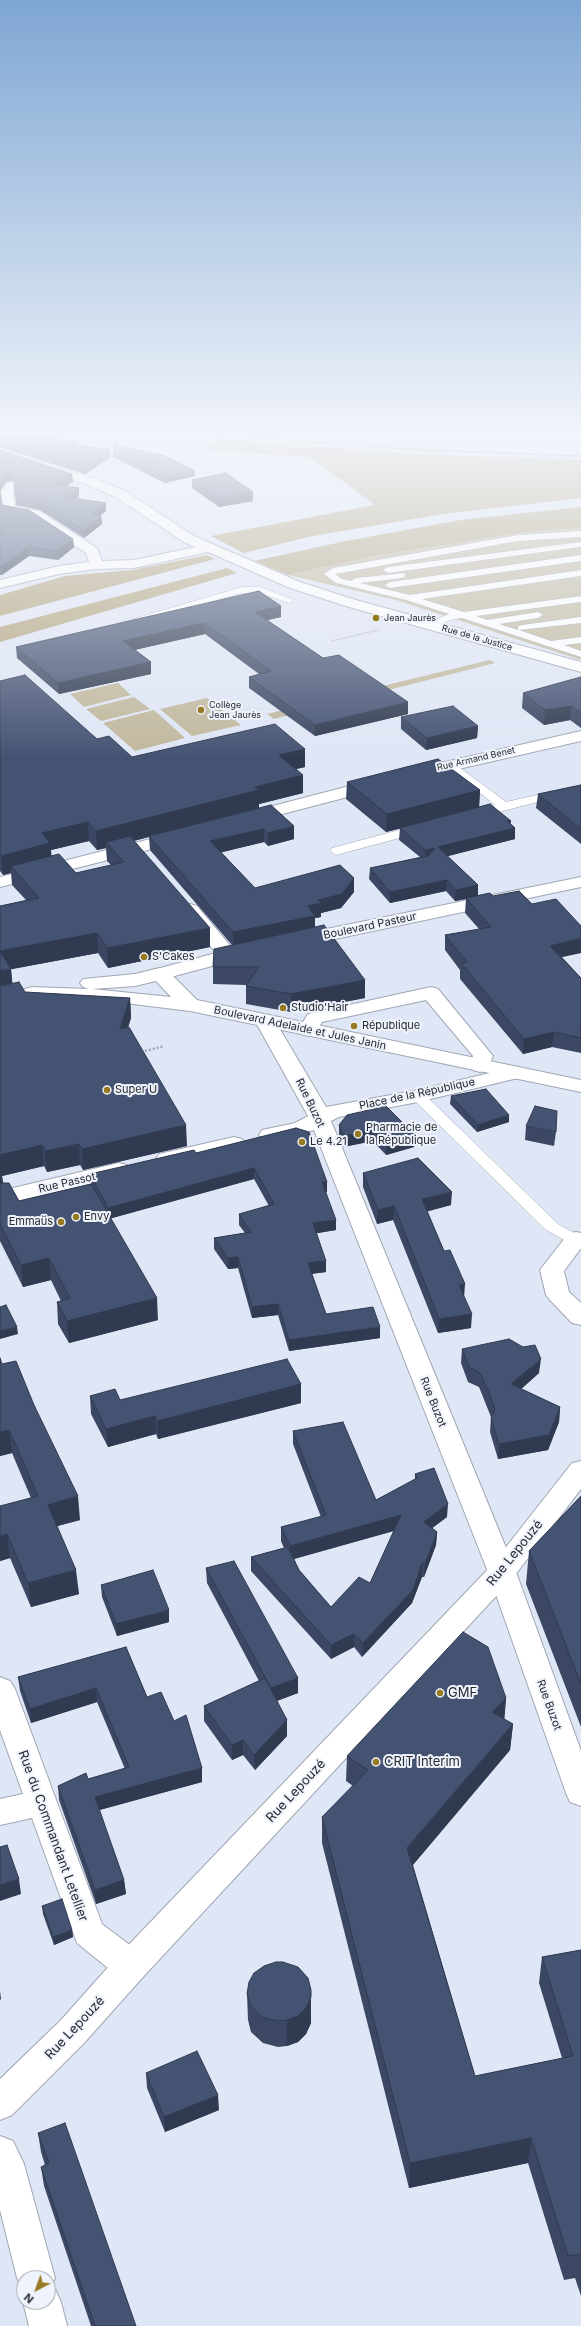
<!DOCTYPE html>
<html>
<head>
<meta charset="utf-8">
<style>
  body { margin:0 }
  #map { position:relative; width:581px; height:2326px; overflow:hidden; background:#dfe6f5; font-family:Inter,sans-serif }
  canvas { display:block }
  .north { position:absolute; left:16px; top:2270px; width:40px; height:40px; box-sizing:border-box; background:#eff3fc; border:1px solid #9fa3aa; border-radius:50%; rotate:221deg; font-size:11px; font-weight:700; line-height:16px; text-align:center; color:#272a2f }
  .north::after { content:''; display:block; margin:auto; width:14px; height:18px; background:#967a22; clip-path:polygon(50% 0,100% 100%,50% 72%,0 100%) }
</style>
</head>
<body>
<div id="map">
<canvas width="581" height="2326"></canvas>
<div class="north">N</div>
</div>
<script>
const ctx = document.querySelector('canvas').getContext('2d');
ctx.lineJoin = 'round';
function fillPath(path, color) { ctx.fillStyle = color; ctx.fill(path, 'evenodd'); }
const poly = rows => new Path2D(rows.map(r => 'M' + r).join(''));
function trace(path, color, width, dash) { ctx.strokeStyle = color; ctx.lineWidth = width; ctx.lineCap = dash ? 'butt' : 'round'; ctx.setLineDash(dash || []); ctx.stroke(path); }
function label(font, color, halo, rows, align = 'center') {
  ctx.font = font + ' Inter,sans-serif'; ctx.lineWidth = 4; ctx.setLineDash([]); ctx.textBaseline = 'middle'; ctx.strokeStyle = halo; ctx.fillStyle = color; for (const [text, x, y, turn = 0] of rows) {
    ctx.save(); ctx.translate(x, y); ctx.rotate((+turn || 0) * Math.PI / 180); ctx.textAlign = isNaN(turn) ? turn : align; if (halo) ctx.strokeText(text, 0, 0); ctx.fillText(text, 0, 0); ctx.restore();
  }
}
const green = poly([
  [581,528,581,660,396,600,288,575,374,556,519,533],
  [490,660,495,663,274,719,267,714],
  [118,683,131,695,84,707,70,694],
  [134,697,150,709,101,721,86,709],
  [207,698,241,725,192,736,160,709],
  [154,710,185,738,135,751,103,723]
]);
const forest = poly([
  [214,438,402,453,581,460,581,498,442,514,308,537,244,553,211,536,375,505,311,458,206,449],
  [581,507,581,528,519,533,374,556,288,575,254,561,346,541,460,520],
  [207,555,215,559,0,616,0,595,65,576,132,570],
  [227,568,237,573,0,642,0,627]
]);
const pathFar1 = poly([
  [332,641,378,630]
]);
const path = poly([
  [145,1051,164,1046]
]);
const lane = poly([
  [581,531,581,537,518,541,335,574,342,579,351,581,356,578,405,573,405,577,402,578,360,583,410,595,581,570,581,576,422,599,464,612,581,596,581,602,476,616,487,620,538,612,543,615,538,618,499,624,518,630,518,626,522,625,581,617,581,623,519,630,551,641,581,637,581,643,564,645,581,651,581,657,462,618,450,620,434,627,426,627,426,623,449,614,406,600,336,583,324,574,333,568,518,535,581,531],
  [581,542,581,546,579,547,388,573,383,570,388,567,581,542],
  [581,555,581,561,390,588,385,585,390,582,581,555],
  [242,587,260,587,294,600,289,603,259,593,242,593,135,623,130,620,242,587],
  [452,762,506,802,572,787,581,787,581,793,572,793,476,818,472,816,470,814,472,812,495,805,448,767,446,765,452,762],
  [418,825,424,829,422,832,336,855,330,851,332,848,418,825],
  [418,1092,423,1093,558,1224,581,1237,581,1249,546,1230,413,1099,411,1096,413,1093,418,1092]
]);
const street = poly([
  [0,448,96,479,127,492,194,536,300,582,359,601,581,662,581,672,349,607,290,588,208,552,134,568,97,569,59,574,0,588,0,580,59,566,89,562,86,553,30,517,4,512,1,492,7,483,11,482,17,486,13,492,15,506,39,511,97,548,102,561,134,560,195,547,184,542,117,498,88,485,0,456,0,448],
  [581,731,581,741,419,778,413,777,411,773,413,769,419,768,581,731],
  [376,779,382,780,384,784,382,788,248,823,242,822,239,818,242,814,376,779],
  [178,832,184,833,187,837,184,841,0,887,0,877,178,832],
  [581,877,581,887,302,946,295,944,293,940,295,936,302,934,581,877],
  [190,904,197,906,233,949,243,946,250,948,253,952,250,956,167,978,160,980,153,978,150,974,153,970,216,953,181,910,183,906,190,904],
  [431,987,438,989,493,1056,487,1070,480,1072,473,1070,470,1066,473,1056,426,1000,322,1022,315,1034,308,1036,301,1034,298,1030,308,1014,431,987],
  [265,1015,272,1017,275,1021,326,1107,418,1090,515,1067,522,1069,525,1073,522,1077,418,1102,339,1117,331,1121,516,1572,581,1751,581,1806,570,1802,566,1793,488,1572,314,1130,270,1141,262,1140,259,1135,262,1130,295,1123,308,1116,255,1021,258,1017,265,1015],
  [234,1137,242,1139,245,1144,242,1149,167,1166,159,1164,156,1159,159,1154,234,1137],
  [119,1163,127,1165,130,1170,127,1175,0,1205,0,1191,119,1163],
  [576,1232,581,1233,581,1248,564,1271,569,1292,581,1303,581,1325,572,1323,550,1300,546,1295,540,1270,568,1234,576,1232],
  [0,1677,10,1681,15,1689,102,1924,143,1955,148,1966,143,1977,131,1981,119,1977,77,1943,32,1818,0,1825,0,1799,23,1794,0,1730,0,1677],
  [0,2136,13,2141,24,2164,55,2278,51,2287,55,2289,61,2302,67,2326,29,2326,23,2302,24,2300,24,2302,48,2302,48,2278,24,2278,24,2292,17,2278,0,2210,0,2136]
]);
const secondary = poly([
  [160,968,167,970,197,1000,581,1080,581,1092,190,1011,108,1001,32,999,25,997,22,993,25,989,32,987,89,989,83,987,80,983,83,979,135,974,160,968],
  [156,981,171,997,92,989,135,986,156,981],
  [581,1461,581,1489,512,1579,143,1977,85,2042,12,2115,0,2120,0,2079,61,2020,119,1955,492,1565,572,1463,581,1461]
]);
const rail = poly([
  [250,438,423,450,581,456]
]);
const wall = poly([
  [0,433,38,433,38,436,77,445,110,458,85,474,0,447],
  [0,450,72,474,73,482,65,486,79,496,76,499,106,503,106,511,100,516,101,516,102,524,84,538,40,510,16,505,14,484,15,483,12,481,6,482,0,491,2,505,74,547,58,560,29,556,2,575,0,575],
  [113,451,195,471,195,476,165,483,113,457],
  [192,480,253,501,219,507,192,488],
  [259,591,281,617,267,620,323,658,408,702,408,714,315,736,249,688,249,677,259,674,205,634,135,650,151,662,151,674,59,694,17,658,16,647],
  [581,677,581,728,570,720,544,725,522,708,523,693],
  [0,681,97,739,132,757,305,749,305,767,296,769,303,793,259,804,259,808,294,839,268,846,264,842,221,852,255,888,354,878,354,892,341,908,321,913,321,917,315,918,315,927,365,980,365,998,291,1012,246,1004,246,985,213,984,213,967,232,945,150,850,149,837,134,841,210,947,108,968,98,953,11,969,12,984,25,992,130,998,131,1018,128,1027,187,1146,83,1170,80,1165,47,1172,44,1166,2,1176,3,1183,19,1201,91,1184,90,1174,196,1153,296,1128,327,1192,326,1192,336,1230,316,1233,326,1272,312,1274,326,1314,380,1338,289,1351,278,1315,252,1318,238,1268,228,1269,214,1249,214,1238,245,1233,239,1225,239,1214,269,1206,254,1179,111,1218,158,1320,69,1343,58,1324,57,1302,61,1301,51,1280,23,1287,0,1241,0,906,26,900,12,885,11,873,3,875,0,871],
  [89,841,97,850,106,848,107,861,111,865,76,873,51,856,51,850],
  [401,717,478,726,477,738,426,750,401,729],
  [347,782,480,790,479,807,511,824,515,828,515,839,447,856,478,885,478,896,562,957,581,978,581,1053,552,1047,523,1054,460,979,460,970,445,950,445,935,479,929,465,913,466,899,455,901,446,891,390,903,369,879,370,868,420,857,399,840,400,828,406,827,386,832,346,799],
  [581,785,581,844,536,808,538,794],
  [451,1096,509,1122,477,1132,450,1104],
  [339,1125,415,1135,414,1147,386,1155,373,1141,343,1147,339,1136],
  [526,1126,556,1132,554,1146,525,1140],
  [363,1173,451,1205,427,1211,444,1251,464,1297,471,1328,438,1333,393,1220,377,1224,363,1187],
  [462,1349,539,1373,521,1389,560,1407,559,1422,548,1450,498,1459,490,1432,491,1417,479,1387,468,1382,461,1363],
  [2,1364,80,1520,57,1526,79,1594,31,1607,10,1558,0,1561,0,1506,31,1498,12,1453,0,1456],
  [301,1384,301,1403,158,1439,156,1434,108,1447,91,1414,90,1396,120,1400],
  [293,1431,376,1500,415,1480,415,1474,447,1517,432,1528,437,1532,436,1545,424,1577,422,1577,412,1603,362,1657,354,1647,331,1659,251,1571,251,1557,284,1548,281,1541,281,1527,321,1517,293,1444],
  [394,1531,370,1583,331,1607,299,1570,294,1559],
  [581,1496,581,1727,526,1584,529,1551],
  [206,1568,298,1678,298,1693,277,1701,287,1720,287,1736,255,1770,243,1755,232,1760,204,1721,204,1706,259,1681,207,1583],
  [101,1585,169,1622,117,1636,102,1597],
  [126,1647,147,1697,202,1782,99,1810,124,1880,126,1894,96,1904,59,1800,58,1786,88,1779,125,1769,97,1702,31,1723,20,1691,18,1677],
  [506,1698,504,1719,513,1724,510,1750,413,1865,475,2076,562,2058,539,1983,542,1957,581,1950,581,2296,575,2278,564,2280,528,2163,409,2188,322,1843,322,1817,353,1786,346,1781,347,1756],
  [42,1906,72,1930,73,1937,54,1945,43,1914],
  [247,1994,311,2023,306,2034,298,2042,287,2046,278,2047,263,2043,251,2032,248,2020],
  [146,2073,219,2110,165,2132,147,2088],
  [38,2133,136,2326,91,2326,44,2186,41,2167,45,2165,41,2152]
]);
const shadedWall = poly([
  [34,433,38,433,38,438,30,435],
  [77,442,78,449,73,444],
  [110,450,110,458,85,474,84,466],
  [195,471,195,476,165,483,165,477],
  [11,473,12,481,6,482,0,491,0,483,5,474],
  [72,474,73,482,55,492,55,484],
  [79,488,79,496,67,505,66,497],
  [253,492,253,501,219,507,219,499],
  [106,503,106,511,90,523,90,514],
  [101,516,102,524,84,538,84,530],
  [73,539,74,547,58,560,57,551],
  [28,547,29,556,2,575,1,567],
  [281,606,281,617,255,623,255,612],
  [204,623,205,634,124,652,123,641],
  [151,662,151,674,59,694,58,683],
  [408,702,408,714,315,736,315,725],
  [572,706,570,720,544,725,545,710],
  [478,726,477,738,426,750,427,738],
  [305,749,305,767,279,773,279,755],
  [303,775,303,793,259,804,259,808,110,847,106,842,106,848,97,850,96,831,255,787],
  [480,790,479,808,386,832,387,814],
  [507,821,511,821,510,829,515,828,515,839,437,859,438,847],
  [88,822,89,841,51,850,52,862,11,866,11,873,3,875,1,856,42,833],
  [294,826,294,839,268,846,268,833],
  [264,829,264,842,211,855,210,841],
  [435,848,425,862,425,850],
  [354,878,354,892,341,908,321,913,321,917,315,918,315,930,234,946,233,932,308,906],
  [447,880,446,891,390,903,390,892],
  [478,885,478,897,466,898,466,899,455,901,456,890],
  [210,928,210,947,108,968,107,948],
  [97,933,98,953,2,971,0,951],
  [581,938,581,953,549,960,550,946],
  [11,969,13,989,0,992,0,971],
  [365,980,365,998,291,1012,291,994],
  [130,998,131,1018,121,1049,120,1029],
  [554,1032,552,1047,523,1054,524,1039],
  [509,1115,509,1122,477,1132,478,1125],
  [186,1125,187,1146,83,1170,82,1149],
  [374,1130,373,1141,343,1147,344,1136],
  [415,1135,414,1147,386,1155,386,1144],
  [79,1144,80,1165,47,1172,45,1151],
  [42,1145,44,1166,2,1176,4,1189,0,1190,0,1155],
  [254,1168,254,1179,109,1219,108,1208],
  [322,1182,327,1182,327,1192,322,1193],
  [452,1192,451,1205,422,1213,422,1199],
  [394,1206,393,1220,377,1224,378,1210],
  [336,1220,336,1230,313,1234,313,1223],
  [238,1257,238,1268,228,1269,228,1258],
  [49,1258,51,1280,23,1287,21,1265],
  [326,1261,326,1272,308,1274,308,1263],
  [465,1284,464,1298,459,1285],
  [157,1298,158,1320,69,1343,67,1321],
  [278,1304,278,1315,252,1318,252,1307],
  [472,1314,471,1328,438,1333,439,1319],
  [17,1327,18,1334,0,1339,0,1331],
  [380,1327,380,1338,289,1351,289,1340],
  [541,1359,539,1373,510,1399,511,1384],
  [301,1384,301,1403,158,1439,157,1421],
  [560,1407,559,1422,548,1450,498,1459,499,1444],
  [155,1416,156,1434,108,1447,106,1429],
  [9,1430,12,1453,0,1456,0,1432],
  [78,1496,80,1520,50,1528,48,1505],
  [448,1504,447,1517,423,1535,424,1522],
  [401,1515,400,1529,290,1560,290,1546],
  [437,1532,436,1545,424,1577,425,1564],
  [7,1534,10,1558,0,1561,0,1536],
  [422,1563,422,1577,412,1603,362,1657,363,1643],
  [76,1570,79,1594,31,1607,28,1583],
  [169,1610,169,1622,117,1636,116,1624],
  [354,1634,354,1647,331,1659,331,1645],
  [298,1678,298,1693,271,1703,271,1688],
  [96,1688,97,1702,31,1723,30,1709],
  [506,1698,504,1724,492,1712],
  [287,1720,287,1736,255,1770,254,1755],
  [513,1724,510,1750,406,1873,407,1848],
  [243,1740,243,1755,232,1760,232,1745],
  [202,1768,202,1782,96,1811,95,1797],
  [19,1879,21,1894,0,1901,0,1885],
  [124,1880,126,1894,96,1904,95,1890],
  [72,1930,73,1937,54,1945,53,1937],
  [311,1990,311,2023,306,2034,298,2042,287,2046,287,2020],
  [0,1991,1,1999,0,2000],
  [218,2095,219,2110,165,2132,164,2117],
  [531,2138,528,2163,409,2188,410,2163]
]);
const building = poly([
  [0,433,34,433,30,435,77,442,73,444,110,450,84,466,0,439,0,433],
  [115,445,163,455,195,471,165,477,113,451,115,445],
  [0,450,72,474,55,484,79,488,66,497,106,503,90,514,101,516,84,530,39,502,16,497,14,484,18,478,11,473,5,474,0,483,0,450],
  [226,473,253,492,219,499,192,480,226,473],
  [0,491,2,505,29,510,73,539,57,551,28,547,1,567,0,566,0,491],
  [259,591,281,606,255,612,323,658,339,655,408,702,315,725,249,677,271,671,204,623,123,641,151,662,58,683,16,647,259,591],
  [25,675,97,739,109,736,132,757,275,724,305,749,279,755,303,775,255,787,259,790,96,831,88,822,42,833,50,843,1,856,0,854,0,681,25,675],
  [581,677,581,713,572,706,545,710,523,693,581,677],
  [453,706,478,726,427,738,401,717,453,706],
  [438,759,480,790,387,814,347,782,438,759],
  [581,785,581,829,538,794,581,785],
  [490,804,511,821,507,821,515,828,438,847,478,885,456,890,447,880,390,892,370,868,428,856,435,848,425,850,400,828,490,804],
  [271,805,294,826,268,833,264,829,210,841,255,888,340,865,354,878,342,894,318,900,322,903,308,906,315,916,233,932,149,836,271,805],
  [130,836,210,928,107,948,97,933,0,951,0,906,39,898,11,866,59,854,76,873,124,862,106,842,130,836],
  [519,891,532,904,556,899,581,926,581,938,550,946,581,978,581,1030,579,1029,581,1031,581,1038,554,1032,524,1039,461,963,467,962,445,935,491,927,466,898,490,893,493,896,519,891],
  [324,925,365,980,291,994,246,986,259,967,213,967,214,949,324,925],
  [0,951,11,969,0,971,0,951],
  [19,982,25,992,130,998,120,1029,129,1027,186,1125,82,1149,79,1144,45,1151,42,1145,0,1155,0,986,19,982],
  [486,1089,509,1115,478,1125,451,1096,486,1089],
  [386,1106,415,1135,386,1144,374,1130,344,1136,339,1125,347,1115,386,1106],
  [535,1106,557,1111,556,1132,526,1126,535,1106],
  [296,1128,309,1132,327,1182,322,1182,336,1220,313,1223,326,1261,308,1263,326,1314,373,1307,380,1327,289,1340,278,1304,252,1307,238,1257,228,1258,214,1238,251,1232,239,1214,274,1204,254,1168,108,1208,90,1174,194,1150,196,1153,296,1128],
  [418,1158,452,1192,422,1199,444,1251,450,1250,465,1284,459,1285,472,1314,439,1319,394,1206,378,1210,363,1173,418,1158],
  [0,1183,9,1183,19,1201,91,1184,157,1298,67,1321,57,1302,70,1298,49,1258,21,1265,0,1224,0,1183],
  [6,1305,17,1327,0,1331,0,1307,6,1305],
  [509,1339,523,1347,535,1345,541,1359,511,1384,560,1407,549,1435,499,1444,491,1418,495,1409,488,1390,480,1373,469,1367,462,1349,509,1339],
  [0,1358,2,1364,16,1361,34,1405,78,1496,48,1505,76,1570,28,1583,7,1534,0,1536,0,1506,38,1496,9,1430,0,1432,0,1358],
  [287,1359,301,1384,157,1421,155,1416,106,1429,90,1396,115,1389,120,1400,287,1359],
  [343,1422,376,1500,417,1478,415,1474,434,1468,448,1504,424,1522,437,1532,425,1564,422,1563,413,1590,363,1643,354,1634,331,1645,251,1557,288,1547,299,1570,331,1607,359,1577,370,1583,401,1515,290,1546,281,1527,326,1515,293,1431,343,1422],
  [581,1496,581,1684,529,1551,581,1496],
  [234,1561,298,1678,271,1688,206,1568,234,1561],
  [153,1570,169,1610,116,1624,101,1585,153,1570],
  [463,1632,488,1647,506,1698,492,1712,513,1724,407,1848,475,2076,573,2056,542,1957,581,1950,581,2258,579,2254,568,2256,531,2138,410,2163,322,1817,368,1770,347,1756,463,1632],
  [126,1647,147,1697,161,1692,174,1721,186,1715,202,1768,95,1797,124,1880,95,1890,58,1786,86,1773,88,1779,129,1767,96,1688,30,1709,18,1677,126,1647],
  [265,1678,287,1720,254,1755,243,1740,232,1745,204,1706,265,1678],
  [7,1845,19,1879,0,1885,0,1847,7,1845],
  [62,1899,72,1930,53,1937,42,1906,62,1899],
  [276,1962,283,1962,298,1967,308,1978,311,1990,311,1997,306,2008,298,2016,287,2020,278,2021,262,2017,251,2006,247,1994,249,1982,254,1973,264,1966,276,1962],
  [197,2051,218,2095,164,2117,146,2073,197,2051],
  [65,2123,136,2326,95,2326,41,2167,49,2163,38,2133,65,2123]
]);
const markers = [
  [376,618,4,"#967a22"],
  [201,710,4,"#967a22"],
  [144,957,4,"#967a22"],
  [283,1008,4,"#967a22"],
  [354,1026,4,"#967a22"],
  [107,1090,4,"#967a22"],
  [358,1134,4,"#967a22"],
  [302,1142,4,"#967a22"],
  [76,1217,4,"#967a22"],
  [61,1222,4,"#967a22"],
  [440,1693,4,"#967a22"],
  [376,1762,4,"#967a22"]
];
const farPoinames = [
  ["Jean Jaurès",384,618],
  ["Collège",209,705],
  ["Jean Jaurès",209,715]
];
const farStreetnames = [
  ["Rue de la Justice",477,638,16],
  ["Rue Armand Benet",476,759,-13]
];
const streetNames = [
  ["Boulevard Pasteur",370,926,-12],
  ["Boulevard Adelaide et Jules Janin",300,1028,12],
  ["Place de la République",417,1094,-12],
  ["Rue Buzot",310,1103,64],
  ["Rue Passot",67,1183,-13],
  ["Rue Buzot",433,1402,68],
  ["Rue Buzot",549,1705,70]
];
const poiNames = [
  ["S'Cakes",152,957],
  ["Studio'Hair",291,1008],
  ["République",362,1026],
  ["Super U",115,1090],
  ["Pharmacie de",366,1128],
  ["la République",366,1141],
  ["Le 4.21",310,1142],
  ["Envy",84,1217],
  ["Emmaüs",53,1222,"right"]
];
const nearStreetnames = [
  ["Rue Lepouzé",515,1553,-51],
  ["Rue Lepouzé",296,1791,-47],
  ["Rue du Commandant Letellier",53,1836,70],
  ["Rue Lepouzé",75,2028,-47]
];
const nearPoinames = [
  ["GMF",448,1693],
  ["CRIT Interim",384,1762]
];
fillPath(green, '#c0b79c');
fillPath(forest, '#b1a27b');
trace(lane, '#9fa6b4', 1);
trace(street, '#9fa6b4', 2);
trace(secondary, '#9fa6b4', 2);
trace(pathFar1, '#a2a7b3', 1.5, [1, 1]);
trace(path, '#a2a7b3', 2.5, [2, 2]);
fillPath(lane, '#fff');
fillPath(street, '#fff');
fillPath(secondary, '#fff');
trace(rail, '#868b95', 2);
fillPath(wall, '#3b4763');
fillPath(shadedWall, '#303a50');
fillPath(building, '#455373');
trace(building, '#303a50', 1);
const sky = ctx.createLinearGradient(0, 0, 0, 758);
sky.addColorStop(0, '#7ea6d3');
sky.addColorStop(0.57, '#f1f4fa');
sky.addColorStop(1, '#f1f4fa00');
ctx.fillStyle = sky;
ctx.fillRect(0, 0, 581, 758);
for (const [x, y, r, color] of markers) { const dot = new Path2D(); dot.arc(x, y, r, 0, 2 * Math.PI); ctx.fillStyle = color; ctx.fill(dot); trace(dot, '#eff3fc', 1.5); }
label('9px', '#272a2f', '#eff3fc', farPoinames, 'left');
label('9px', '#272a2f', '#eff3fc', farStreetnames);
label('11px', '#272a2f', '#eff3fc', streetNames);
label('11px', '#272a2f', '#eff3fc', poiNames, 'left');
label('13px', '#272a2f', '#eff3fc', nearStreetnames);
label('13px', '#272a2f', '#eff3fc', nearPoinames, 'left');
</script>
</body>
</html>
